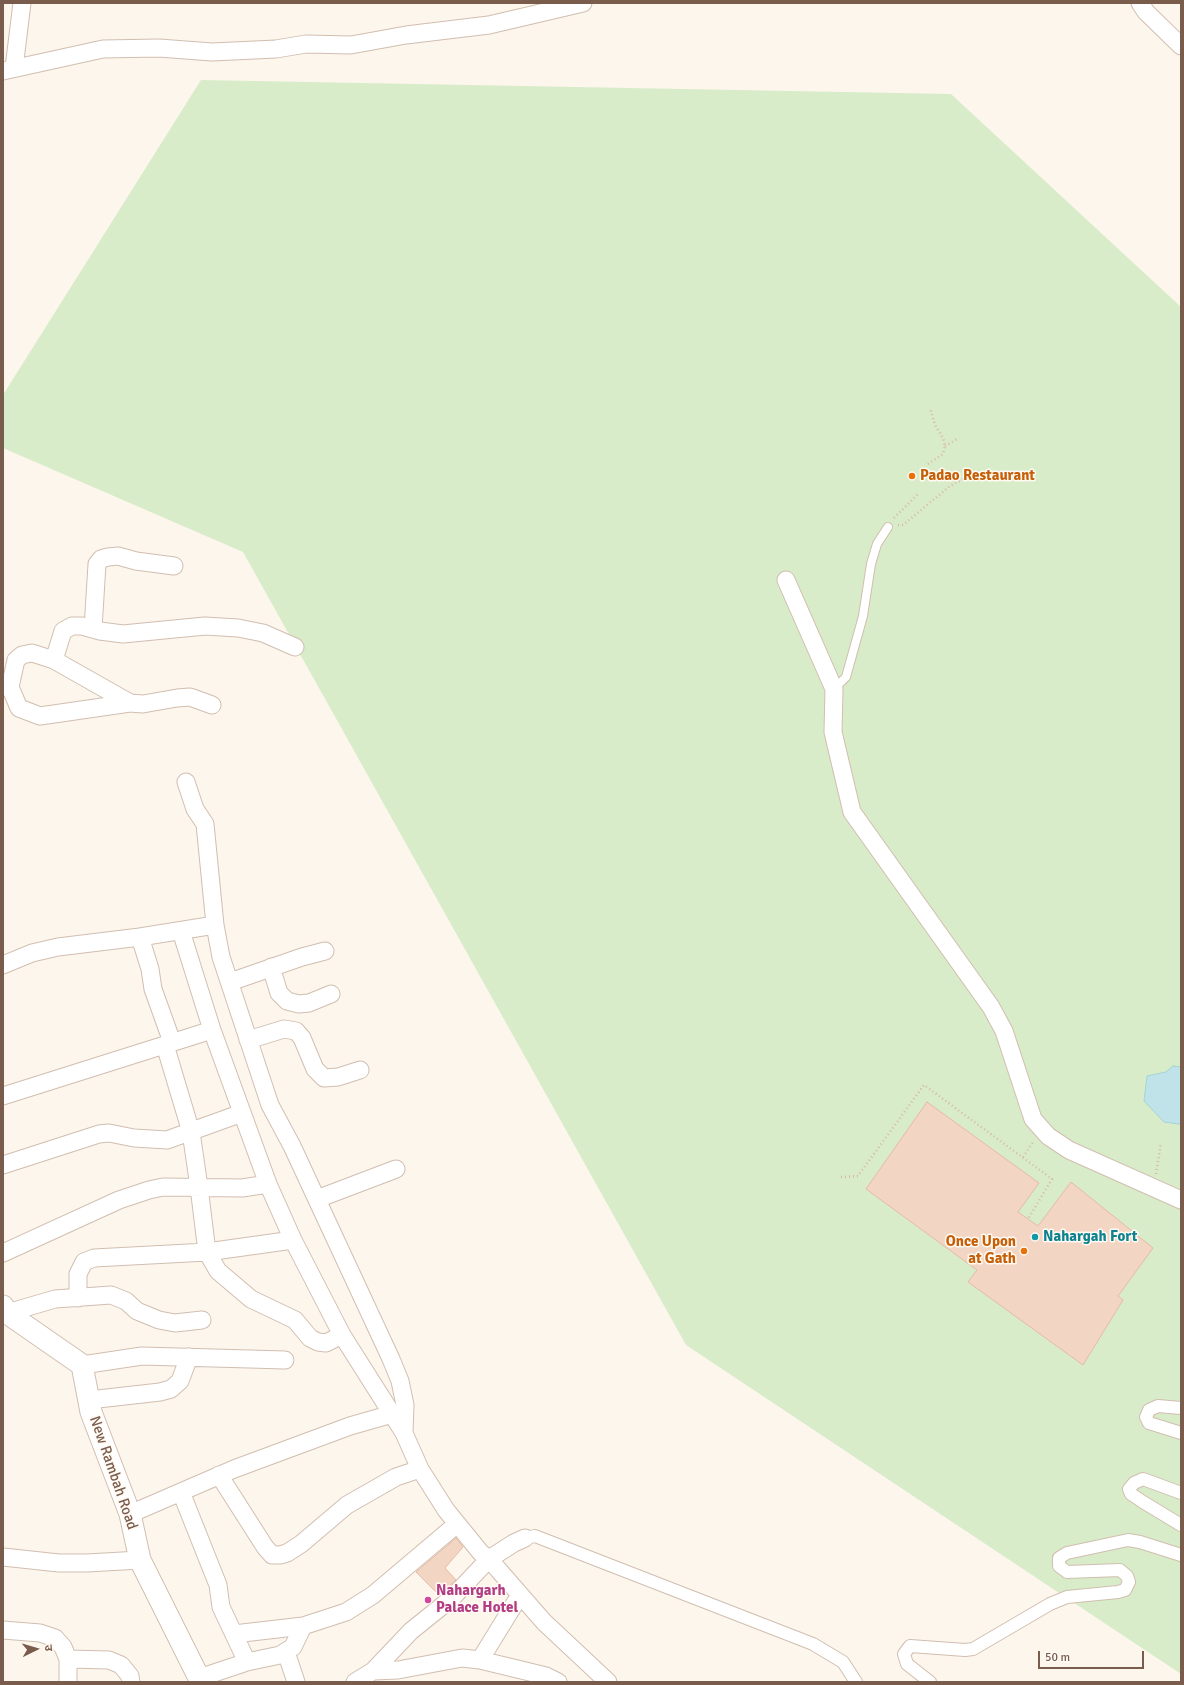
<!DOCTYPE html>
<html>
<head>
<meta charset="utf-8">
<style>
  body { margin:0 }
  #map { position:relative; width:1184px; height:1685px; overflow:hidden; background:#fdf6ec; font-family:Signika,"Noto Sans Devanagari",sans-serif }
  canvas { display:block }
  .frame { position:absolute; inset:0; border:4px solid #7a5c4d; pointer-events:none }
  .north { position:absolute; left:16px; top:1629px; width:40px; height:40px; -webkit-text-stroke:3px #fffaf3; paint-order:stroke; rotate:85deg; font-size:11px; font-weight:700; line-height:16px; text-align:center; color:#7a5c4d }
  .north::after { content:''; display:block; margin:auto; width:14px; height:18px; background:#7a5c4d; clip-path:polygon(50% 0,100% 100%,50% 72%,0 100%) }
  .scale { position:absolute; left:1038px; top:1651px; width:106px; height:18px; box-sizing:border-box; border:2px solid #7a5c4d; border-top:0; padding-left:5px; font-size:12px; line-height:14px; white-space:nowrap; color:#7a5c4d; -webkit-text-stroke:3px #fffaf3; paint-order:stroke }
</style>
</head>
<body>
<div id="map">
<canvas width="1184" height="1685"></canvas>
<div class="frame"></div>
<div class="north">उ</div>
<div class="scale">50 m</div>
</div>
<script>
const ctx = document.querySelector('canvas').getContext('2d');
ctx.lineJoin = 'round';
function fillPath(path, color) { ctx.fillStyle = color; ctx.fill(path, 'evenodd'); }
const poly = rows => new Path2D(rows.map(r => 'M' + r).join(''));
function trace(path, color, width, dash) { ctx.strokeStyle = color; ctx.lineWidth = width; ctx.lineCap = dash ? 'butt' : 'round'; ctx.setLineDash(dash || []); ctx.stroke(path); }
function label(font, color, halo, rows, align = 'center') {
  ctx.font = font + ' Signika,sans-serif'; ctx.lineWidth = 3; ctx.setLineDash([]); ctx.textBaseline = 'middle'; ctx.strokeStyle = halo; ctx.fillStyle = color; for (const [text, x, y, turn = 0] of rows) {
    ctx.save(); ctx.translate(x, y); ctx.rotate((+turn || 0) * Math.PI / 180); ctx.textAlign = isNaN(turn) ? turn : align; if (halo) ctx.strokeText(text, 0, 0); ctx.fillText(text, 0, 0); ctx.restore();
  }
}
const green = poly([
  [201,80,951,94,1181,307,1181,1674,686,1345,243,552,3,448,3,395]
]);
const water = poly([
  [1173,1066,1181,1067,1181,1124,1179,1124,1164,1122,1144,1101,1147,1076,1166,1072,1173,1066]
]);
const building = poly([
  [927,1102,1039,1183,1018,1212,1038,1226,1071,1182,1153,1248,1118,1296,1123,1300,1083,1365,968,1282,977,1270,866,1189,927,1102],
  [456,1538,463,1547,445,1568,456,1580,439,1595,416,1572,456,1538]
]);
const path = poly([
  [945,446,957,439],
  [928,464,943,454,945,446,943,438,935,425,930,408],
  [894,518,918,494],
  [898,525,903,525,950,486,963,479],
  [1023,1157,1034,1141],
  [1156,1174,1161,1143],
  [841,1177,858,1176,924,1085,1052,1179,1028,1219]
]);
const service = poly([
  [834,689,846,677,863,616,871,564,877,544,888,527]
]);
const pedestrian = poly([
  [1181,1408,1158,1406,1149,1410,1146,1417,1149,1423,1181,1433],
  [1181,1493,1143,1479,1134,1483,1129,1489,1131,1494,1143,1502,1181,1525],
  [525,1538,535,1536,813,1644,843,1662,856,1682],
  [930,1682,907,1664,904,1654,910,1646,965,1650,973,1649,1050,1604,1067,1597,1118,1592,1125,1590,1129,1582,1127,1576,1120,1570,1067,1572,1059,1566,1059,1558,1067,1553,1128,1540,1140,1542,1181,1555]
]);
const minor = poly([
  [1140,3,1146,12,1181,46],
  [14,68,22,3],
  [3,71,103,49,159,48,212,52,276,49,306,44,351,45,406,35,489,25,583,3],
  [786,580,834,689,833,732,852,812,991,1007,1004,1031,1033,1119,1048,1136,1069,1150,1181,1200],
  [93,629,97,564,101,559,108,557,118,556,136,561,174,566],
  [54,660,63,631,72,626,82,626,100,631,123,634,205,626,238,628,263,633,295,647],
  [3,687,10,687,19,708,40,716,130,703],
  [10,687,16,660,22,655,32,653,54,660,130,703,143,704,177,698,190,697,212,705],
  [186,782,195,809,205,824,215,925],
  [181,931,212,1030,268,1184,293,1240,342,1335,404,1433,420,1469,446,1510,481,1553,489,1559,544,1622,608,1682],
  [140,937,150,969,153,989,172,1042],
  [3,965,32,953,58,947,140,937,215,925,221,957,270,1105,292,1146,391,1359,400,1381,405,1405,404,1433],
  [271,967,279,993,287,1001,299,1004,309,1003,331,994],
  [230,982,302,957,325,951],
  [248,1040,284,1029,296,1031,302,1038,315,1069,324,1078,338,1077,360,1070],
  [165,1045,191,1132,199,1187,207,1252,218,1271,251,1299,295,1320,310,1338,318,1342,326,1343,342,1335],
  [3,1096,212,1030],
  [3,1165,99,1134,109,1133,134,1138,167,1140,242,1113],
  [317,1199,396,1169],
  [3,1253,119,1200,149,1190,163,1187,242,1188,268,1184],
  [78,1298,78,1274,84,1262,94,1258,207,1252,293,1240],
  [7,1313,55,1299,111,1295,126,1301,137,1311,159,1320,175,1323,202,1320],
  [82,1365,142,1356,285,1360],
  [89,1400,160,1392,171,1389,180,1381,189,1357],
  [219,1475,265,1547,272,1555,280,1555,287,1553,301,1544,347,1505,396,1477,420,1469],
  [181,1492,218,1585,221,1607,247,1662],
  [130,1514,234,1469,350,1426,392,1414],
  [3,1557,59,1563,87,1563,140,1560],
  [3,1630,40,1633,55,1638,63,1647,68,1659],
  [234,1634,303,1626,346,1612,373,1595,457,1524],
  [280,1655,293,1647,303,1626],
  [480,1660,520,1595],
  [373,1671,398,1670,462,1658,480,1660,546,1676,558,1682],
  [199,1678,247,1662,280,1655,287,1655,296,1682],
  [68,1682,68,1659,109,1660,121,1665,130,1676,131,1682],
  [355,1682,373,1671,411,1631,452,1598,489,1559,514,1543,525,1538]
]);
const tertiary = poly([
  [3,1306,7,1313,82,1365,91,1412,130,1514,140,1560,201,1682]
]);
const markers = [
  [912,476,4,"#e8710a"],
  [1035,1237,4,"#0f9aa8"],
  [1024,1251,4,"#e8710a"],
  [428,1600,4,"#d1479c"]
];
const foodNames = [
  ["Padao Restaurant",920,476],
  ["Once Upon",1016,1242,"right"],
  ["at Gath",1016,1259,"right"]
];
const cultureNames = [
  ["Nahargah Fort",1043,1237]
];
const streetNames = [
  ["New Rambah Road",113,1473,71]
];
const hotelNames = [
  ["Nahargarh",436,1591],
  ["Palace Hotel",436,1608]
];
fillPath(green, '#d8ecc9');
fillPath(water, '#bfe3e8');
trace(water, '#a5d3da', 1);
fillPath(building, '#f3d5c3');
trace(building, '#e6bba3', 1);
trace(service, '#d1beb0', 10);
trace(pedestrian, '#d1beb0', 14);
trace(minor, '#d1beb0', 19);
trace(tertiary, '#d1beb0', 23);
trace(path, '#d9b8a5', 2.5, [1, 3]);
trace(service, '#fff', 8);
trace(pedestrian, '#fff', 12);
trace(minor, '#fff', 17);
trace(tertiary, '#fff', 21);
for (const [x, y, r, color] of markers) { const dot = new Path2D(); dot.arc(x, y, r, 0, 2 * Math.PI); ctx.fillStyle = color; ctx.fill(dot); trace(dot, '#fffaf3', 1.5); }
label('bold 15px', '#c56008', '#fffaf3', foodNames, 'left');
label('bold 15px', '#0d838f', '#fffaf3', cultureNames, 'left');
label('15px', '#7a5c4d', '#fffaf3', streetNames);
label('bold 15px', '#b23c85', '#fffaf3', hotelNames, 'left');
</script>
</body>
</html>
